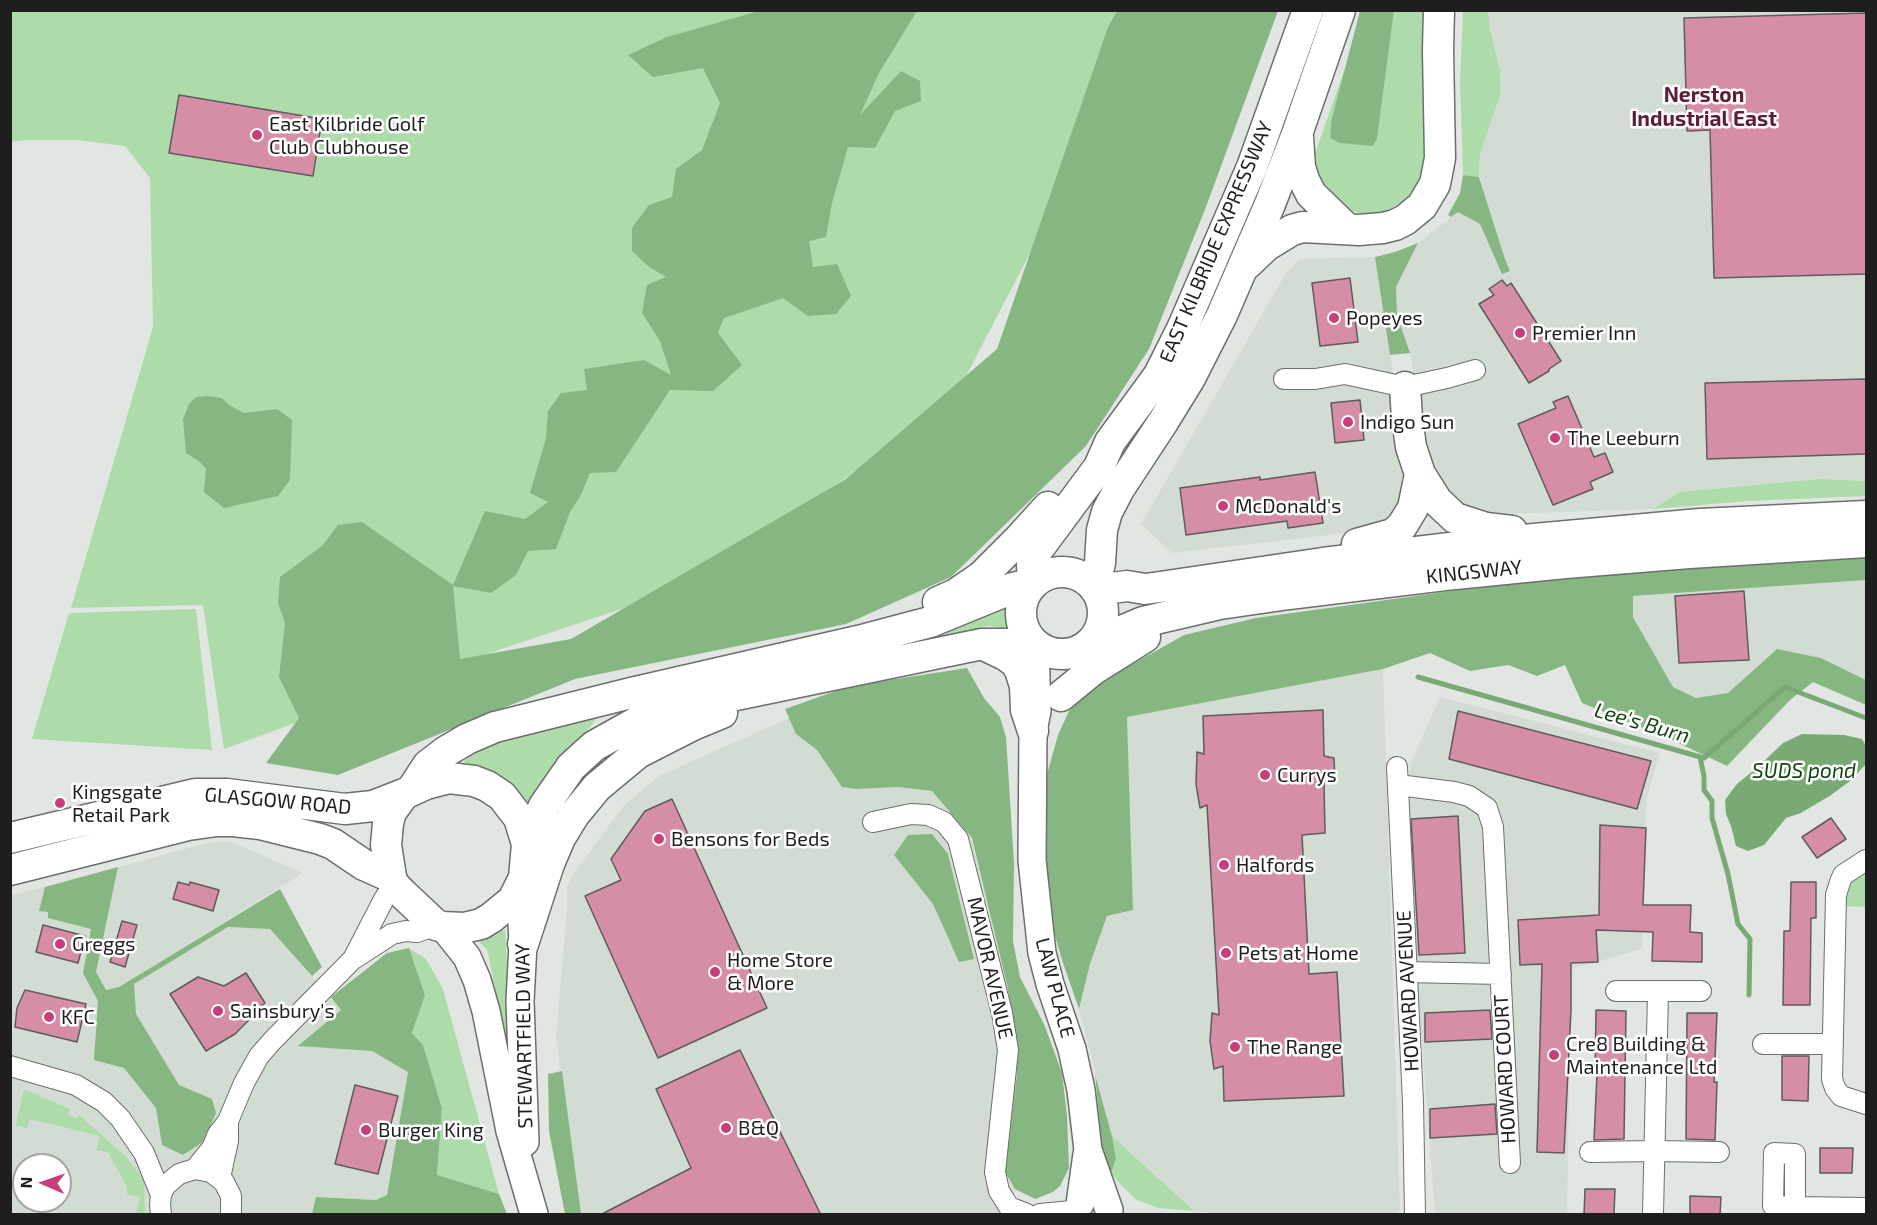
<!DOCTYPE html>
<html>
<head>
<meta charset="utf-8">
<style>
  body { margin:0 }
  #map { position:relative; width:1877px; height:1225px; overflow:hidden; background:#e2e6e2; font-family:"Exo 2",sans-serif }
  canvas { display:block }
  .frame { position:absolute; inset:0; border:12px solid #1d1e1d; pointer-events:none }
  .north { position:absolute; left:12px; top:1153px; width:60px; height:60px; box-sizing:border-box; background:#fff; border:2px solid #a5a5a5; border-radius:50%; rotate:272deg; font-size:16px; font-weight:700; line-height:24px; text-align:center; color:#1d1e1d }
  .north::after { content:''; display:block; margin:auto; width:21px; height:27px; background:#c83e79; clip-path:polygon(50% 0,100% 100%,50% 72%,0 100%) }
</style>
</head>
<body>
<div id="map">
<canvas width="1877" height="1225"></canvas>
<div class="frame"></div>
<div class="north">N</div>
</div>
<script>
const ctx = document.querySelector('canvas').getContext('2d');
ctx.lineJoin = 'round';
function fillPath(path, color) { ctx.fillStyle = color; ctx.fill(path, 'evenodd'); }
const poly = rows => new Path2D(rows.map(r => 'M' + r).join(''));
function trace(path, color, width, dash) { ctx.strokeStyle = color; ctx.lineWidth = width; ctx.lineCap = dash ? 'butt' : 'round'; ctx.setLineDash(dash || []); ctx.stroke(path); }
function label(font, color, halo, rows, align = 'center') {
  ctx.font = font + ' "Exo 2",sans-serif'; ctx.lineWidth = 5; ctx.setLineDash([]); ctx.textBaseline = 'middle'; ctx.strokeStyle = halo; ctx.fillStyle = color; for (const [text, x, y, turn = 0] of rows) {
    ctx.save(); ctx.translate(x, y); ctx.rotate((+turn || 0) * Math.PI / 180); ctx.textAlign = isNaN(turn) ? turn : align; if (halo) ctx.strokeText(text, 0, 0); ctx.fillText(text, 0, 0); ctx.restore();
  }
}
const built = poly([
  [1488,11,1866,11,1866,481,1819,479,1680,492,1653,509,1505,514,1484,514,1463,506,1444,490,1424,435,1410,353,1397,315,1396,287,1418,243,1458,212,1480,224,1502,273,1510,271,1505,259,1479,175,1480,154,1501,93,1500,71,1490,30],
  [1375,257,1412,496,1373,530,1172,553,1141,524,1286,273,1300,259],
  [1866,580,1866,680,1821,658,1777,649,1728,693,1696,698,1673,687,1633,616,1633,596],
  [1383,669,1400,1210,1397,1214,1221,1214,1194,1211,1112,1136,1079,1009,1090,964,1107,916,1133,910,1126,717],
  [1440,697,1660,753,1646,800,1642,949,1571,969,1567,1214,1435,1214,1404,806,1411,763],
  [789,718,796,734,817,750,842,787,856,789,898,787,932,791,972,839,1008,989,1017,1075,1004,1170,1015,1189,1011,1214,581,1214,556,1037,567,909,567,887,573,874,625,804,661,775],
  [229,841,303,873,121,986,134,984,228,927,270,929,342,1009,299,1046,372,1051,408,1071,387,1195,376,1200,317,1197,312,1214,11,1214,10,895,45,887,207,843],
  [24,1165,60,1165,60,1201,24,1201]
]);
const green = poly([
  [11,11,1148,11,1135,51,949,409,678,590,460,663,224,749,203,605,71,608,153,327,150,178,125,146,78,140,24,140,11,142],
  [1394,11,1427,11,1428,161,1418,186,1410,195,1389,210,1367,215,1348,210,1315,178,1313,159,1348,60,1331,122,1330,137,1373,146,1377,139],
  [1463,11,1488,11,1490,30,1500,71,1501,93,1480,154,1479,177,1463,175,1460,80],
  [1819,479,1866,481,1866,496,1749,501,1653,509,1680,492],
  [1014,605,1011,619,1015,631,989,626,912,644,924,636],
  [196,609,212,750,32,739,69,613],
  [597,714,597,718,536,792,528,809,466,766,464,761,472,755,517,731],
  [1866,866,1866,907,1844,906,1846,887,1855,873],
  [505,929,512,1053,505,1053,491,967,487,949,478,941,494,936],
  [409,948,426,959,443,989,499,1194,437,1176,442,1108,423,1045,412,1033,425,995],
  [24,1089,70,1109,68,1114,76,1119,79,1115,126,1157,144,1180,145,1214,136,1214,140,1197,127,1194,127,1187,108,1152,96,1150,100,1136,30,1119,27,1128,16,1125],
  [1112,1136,1194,1211,1158,1208,1137,1200,1122,1186,1111,1173,1116,1159]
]);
const forest = poly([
  [759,11,917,11,879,73,860,115,901,71,920,81,921,101,895,111,875,148,848,147,832,203,826,237,809,241,813,267,837,264,851,296,836,314,808,316,783,298,724,318,718,333,742,365,713,391,670,390,616,472,590,473,581,495,570,512,556,549,528,551,516,575,491,593,453,586,460,659,571,639,846,479,997,349,1108,27,1117,11,1278,11,1206,207,1149,349,1086,446,951,577,846,624,575,679,338,775,266,763,299,718,279,677,285,623,278,603,280,577,322,546,338,525,362,522,453,585,485,511,525,519,548,502,530,493,546,438,548,411,561,393,587,390,584,369,644,360,671,375,660,341,642,313,647,285,666,277,648,266,632,251,632,228,649,205,672,197,676,169,702,150,720,103,703,68,653,77,628,55,667,37],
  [1360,11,1394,11,1377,139,1373,146,1340,143,1330,138,1331,122],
  [1463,175,1479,177,1505,259,1510,271,1502,274,1480,224,1458,212,1451,217,1448,215,1460,193],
  [1418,243,1396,287,1397,315,1410,353,1390,355,1375,257,1395,252],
  [208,396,222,398,229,405,244,413,277,409,292,420,290,480,278,496,224,508,204,492,206,469,200,462,186,453,183,419,189,404,196,397],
  [1866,556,1866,580,1633,596,1633,617,1673,687,1696,698,1728,693,1777,649,1821,658,1866,680,1866,705,1813,682,1790,700,1727,766,1670,739,1582,703,1565,665,1537,676,1508,665,1470,671,1430,653,1383,669,1127,717,1133,910,1107,916,1090,964,1079,1009,1062,960,1050,918,1045,876,1043,789,1058,735,1069,711,1092,690,1124,669,1184,635,1256,618,1466,589,1631,572],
  [967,668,984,698,1000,717,1006,737,1014,863,1013,941,1020,977,1044,1024,1062,1073,1067,1116,1069,1168,1060,1186,1053,1192,1035,1199,1015,1189,1004,1170,1017,1075,1008,989,972,838,932,791,898,787,856,789,842,787,817,750,796,734,785,709,850,686],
  [932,834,948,854,974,959,959,962,933,904,894,855,908,835],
  [118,867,96,972,106,990,119,987,280,889,322,967,312,976,270,929,228,927,134,984,136,1014,179,1085,212,1099,216,1113,203,1142,183,1155,162,1145,156,1108,124,1068,94,1060,98,1001,83,973,91,929,48,918,48,912,39,911,45,887],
  [409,948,425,995,412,1033,423,1045,442,1108,437,1175,499,1194,507,1214,312,1214,316,1197,376,1200,387,1195,408,1072,372,1051,298,1046,341,1010,331,997,387,953],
  [562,1071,581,1214,565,1214,549,1131,548,1074],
  [1095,1074,1112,1136,1116,1159,1111,1173,1102,1148]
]);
const water = poly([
  [1802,734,1844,735,1862,739,1866,746,1866,764,1850,781,1831,795,1801,813,1786,818,1764,845,1748,851,1736,846,1731,826,1726,814,1725,800,1737,784,1759,766,1783,743]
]);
const stream = poly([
  [1418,677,1704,758,1785,687,1866,718],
  [1700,757,1704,776,1704,790,1712,801,1712,818,1728,874,1738,924,1750,939,1749,995]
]);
const building = poly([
  [1866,13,1866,274,1714,278,1710,130,1687,131,1684,18,1866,13],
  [179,95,322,119,313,176,169,153,179,95],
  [1350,278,1358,342,1320,346,1312,283,1350,278],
  [1502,280,1507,286,1511,283,1561,361,1549,369,1549,371,1529,383,1479,304,1494,295,1489,289,1502,280],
  [1866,379,1866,454,1707,459,1705,383,1866,379],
  [1568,396,1594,457,1605,453,1613,472,1590,482,1593,489,1553,505,1518,424,1556,408,1553,402,1568,396],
  [1360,400,1364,440,1335,443,1331,403,1360,400],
  [1315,472,1323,523,1288,528,1287,521,1186,535,1180,488,1260,477,1260,480,1315,472],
  [1744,591,1749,660,1679,663,1675,596,1744,591],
  [1323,710,1324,756,1334,758,1335,780,1324,782,1325,833,1302,835,1309,974,1337,972,1344,1096,1224,1101,1223,1066,1214,1069,1210,1041,1212,1013,1219,1015,1207,805,1200,808,1196,784,1197,752,1204,754,1203,716,1323,710],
  [1458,711,1651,761,1637,809,1449,759,1458,711],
  [672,799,767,1008,658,1058,585,896,621,880,611,859,645,811,672,799],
  [1458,816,1465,953,1419,955,1411,819,1458,816],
  [1831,818,1846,839,1817,858,1802,837,1831,818],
  [1600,825,1646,828,1643,905,1691,905,1690,932,1702,933,1702,962,1652,961,1653,932,1596,930,1598,962,1571,963,1571,1010,1564,1153,1537,1152,1542,964,1520,965,1518,920,1599,915,1600,825],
  [178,882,189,885,190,882,219,890,213,911,173,899,178,882],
  [1791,882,1816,882,1816,918,1811,918,1810,1005,1783,1005,1784,931,1790,931,1791,882],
  [122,921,137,925,125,967,110,962,122,921],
  [43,925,85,936,78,963,36,952,43,925],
  [246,973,265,1003,255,1010,257,1012,235,1034,206,1051,170,994,198,977,224,986,246,973],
  [25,990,86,1004,77,1042,15,1027,17,1008,25,990],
  [1490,1010,1492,1039,1425,1042,1425,1013,1490,1010],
  [1596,1010,1626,1011,1624,1139,1594,1140,1597,1073,1595,1073,1596,1010],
  [1687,1013,1717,1013,1714,1082,1717,1082,1715,1140,1686,1139,1687,1013],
  [740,1050,821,1215,600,1215,691,1168,656,1089,740,1050],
  [1782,1056,1809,1056,1808,1101,1782,1100,1782,1056],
  [355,1085,398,1096,378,1174,335,1164,355,1085],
  [1495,1104,1497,1134,1430,1138,1430,1109,1495,1104],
  [1820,1148,1853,1148,1852,1173,1820,1173,1820,1148],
  [1585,1189,1615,1189,1614,1215,1584,1215,1585,1189],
  [1690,1196,1721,1197,1720,1215,1690,1215,1690,1196]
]);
const street = poly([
  [1284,379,1315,379,1345,374,1405,387,1447,378,1475,370],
  [1397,767,1413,1102,1415,1214],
  [1398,785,1454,792,1469,796,1487,808,1493,827,1510,1163],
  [873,822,911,814,928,815,944,822,958,839,1002,1013,1008,1050,995,1172,999,1191,1009,1207,1027,1214],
  [1866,860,1843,875,1840,882,1836,895,1832,1079,1835,1088,1841,1096,1866,1104],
  [355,958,392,934,406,931,417,932,436,925],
  [1407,972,1501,974],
  [1616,991,1701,991],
  [1763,1044,1833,1044],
  [10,1066,76,1085,104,1102,120,1118,144,1153,161,1195],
  [1590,1152,1654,1151,1719,1152],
  [195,1169,212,1148,218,1134,228,1121,244,1083,259,1056,273,1040,353,959,384,899,394,885],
  [220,1178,228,1141,228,1124],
  [1795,1207,1795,1154,1774,1153,1773,1206,1795,1207,1866,1208],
  [161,1214,160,1205,161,1195,165,1186,179,1174,195,1169,211,1172,224,1182,231,1196,231,1214],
  [1040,1214,1072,1211],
  [1653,1214,1658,992]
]);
const secondary = poly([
  [1035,644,1037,711,1033,731,1032,860,1042,953,1050,984,1072,1049,1081,1090,1088,1150,1109,1210],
  [522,922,523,944,520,1001,525,1142],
  [443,927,467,957,477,980,486,1011,510,1131,534,1214],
  [1080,1204,1087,1154]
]);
const primary = poly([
  [1298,137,1300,167,1304,180,1311,194,1346,228],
  [1247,264,1266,246,1292,230,1303,227,1359,230,1383,228,1395,225,1405,220,1422,206,1435,184,1440,158,1438,50,1439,10],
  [1405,387,1407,418,1411,447,1420,474,1437,501,1455,518,1486,528,1512,531],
  [1357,544,1393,534,1402,526,1413,508,1420,474],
  '1021 613a41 41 0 1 1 82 0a41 41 0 1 1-82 0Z',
  [1033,583,1032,565,1036,552,1099,467,1110,442,1159,375,1182,329,1252,167,1308,10],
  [1094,587,1100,563,1102,530,1107,512,1119,489,1163,422,1190,378,1222,315,1270,204,1298,131,1340,10],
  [1096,590,1127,586,1145,589,1160,587,1323,563,1501,542,1700,524,1866,516],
  [938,602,956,594,981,577,1018,540,1048,507],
  [984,645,1005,655,1015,662,1020,670,1025,686,1026,710,1033,731],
  [1088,645,1143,622,1220,604,1282,595,1445,575,1565,563,1689,553,1866,542],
  [1061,696,1094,669,1145,637],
  [449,778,474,781,487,786,502,796,519,818,527,844,524,878,513,900,491,918,481,924,464,928,443,927,436,925,404,895,394,885,391,877,386,845,388,823,391,812,404,794,426,784,449,778],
  [411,791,428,765,445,752,467,739,495,727,631,693,866,639,930,622,1013,588,1033,583],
  [10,838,195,794,227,794,345,809,373,806,404,794],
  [527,844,544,806,571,767,594,746,637,722,676,709,726,697,982,644,1035,644],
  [10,870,188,825,217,821,233,821,260,824,320,839,333,844,364,865,391,877],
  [523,944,549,864,560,838,574,815,597,787,638,753,693,725,722,713]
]);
const markers = [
  [257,135,6,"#c83e79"],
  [1334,318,6,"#c83e79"],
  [1520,333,6,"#c83e79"],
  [1348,422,6,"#c83e79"],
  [1555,438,6,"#c83e79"],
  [1223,506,6,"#c83e79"],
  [1265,775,6,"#c83e79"],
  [60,803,6,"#c83e79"],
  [659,839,6,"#c83e79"],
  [1224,865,6,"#c83e79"],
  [60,944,6,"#c83e79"],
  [1226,953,6,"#c83e79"],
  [715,972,6,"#c83e79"],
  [218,1011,6,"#c83e79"],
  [49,1017,6,"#c83e79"],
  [1235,1047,6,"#c83e79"],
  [1554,1055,6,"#c83e79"],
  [726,1128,6,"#c83e79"],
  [366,1130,6,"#c83e79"]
];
const poiNames = [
  ["East Kilbride Golf",269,124],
  ["Club Clubhouse",269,147],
  ["Popeyes",1346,318],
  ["Premier Inn",1532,333],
  ["Indigo Sun",1360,422],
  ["The Leeburn",1567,438],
  ["McDonald's",1235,506],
  ["Currys",1277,775],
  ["Kingsgate",72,792],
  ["Retail Park",72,815],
  ["Bensons for Beds",671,839],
  ["Halfords",1236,865],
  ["Greggs",72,944],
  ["Pets at Home",1238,953],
  ["Home Store",727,960],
  ["& More",727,983],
  ["Sainsbury's",230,1011],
  ["KFC",61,1017],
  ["Cre8 Building &",1566,1044],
  ["Maintenance Ltd",1566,1067],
  ["The Range",1247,1047],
  ["B&Q",738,1128],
  ["Burger King",378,1130]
];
const streetNames = [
  ["EAST KILBRIDE EXPRESSWAY",1216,242,-67],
  ["KINGSWAY",1474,572,-6],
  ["GLASGOW ROAD",278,801,5],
  ["MAVOR AVENUE",990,968,77],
  ["LAW PLACE",1055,988,75],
  ["HOWARD AVENUE",1408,991,-93],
  ["STEWARTFIELD WAY",524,1036,-91],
  ["HOWARD COURT",1505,1069,-93]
];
const neighbourhoodNames = [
  ["Nerston",1704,95],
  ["Industrial East",1704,119]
];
const waterNames = [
  ["Lee's Burn",1642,723,16],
  ["SUDS pond",1804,771]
];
fillPath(built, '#d3dcd2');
fillPath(green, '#aedbaa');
fillPath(forest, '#86b782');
fillPath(water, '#79a975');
trace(stream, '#79a975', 5);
fillPath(building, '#d58ea5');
trace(building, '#605b5d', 1.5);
trace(street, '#6c6f6b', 22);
trace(secondary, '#6c6f6b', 30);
trace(primary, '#6c6f6b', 33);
trace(street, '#fff', 20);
trace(secondary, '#fff', 27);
trace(primary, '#fff', 30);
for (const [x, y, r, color] of markers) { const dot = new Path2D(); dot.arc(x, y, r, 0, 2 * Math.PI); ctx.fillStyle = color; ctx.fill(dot); trace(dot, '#fff', 2); }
label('20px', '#1d1e1d', '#fff', poiNames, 'left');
label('20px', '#1d1e1d', '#fff', streetNames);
label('bold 21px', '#5f1c38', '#fff', neighbourhoodNames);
label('italic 21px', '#134511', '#fff', waterNames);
</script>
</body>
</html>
